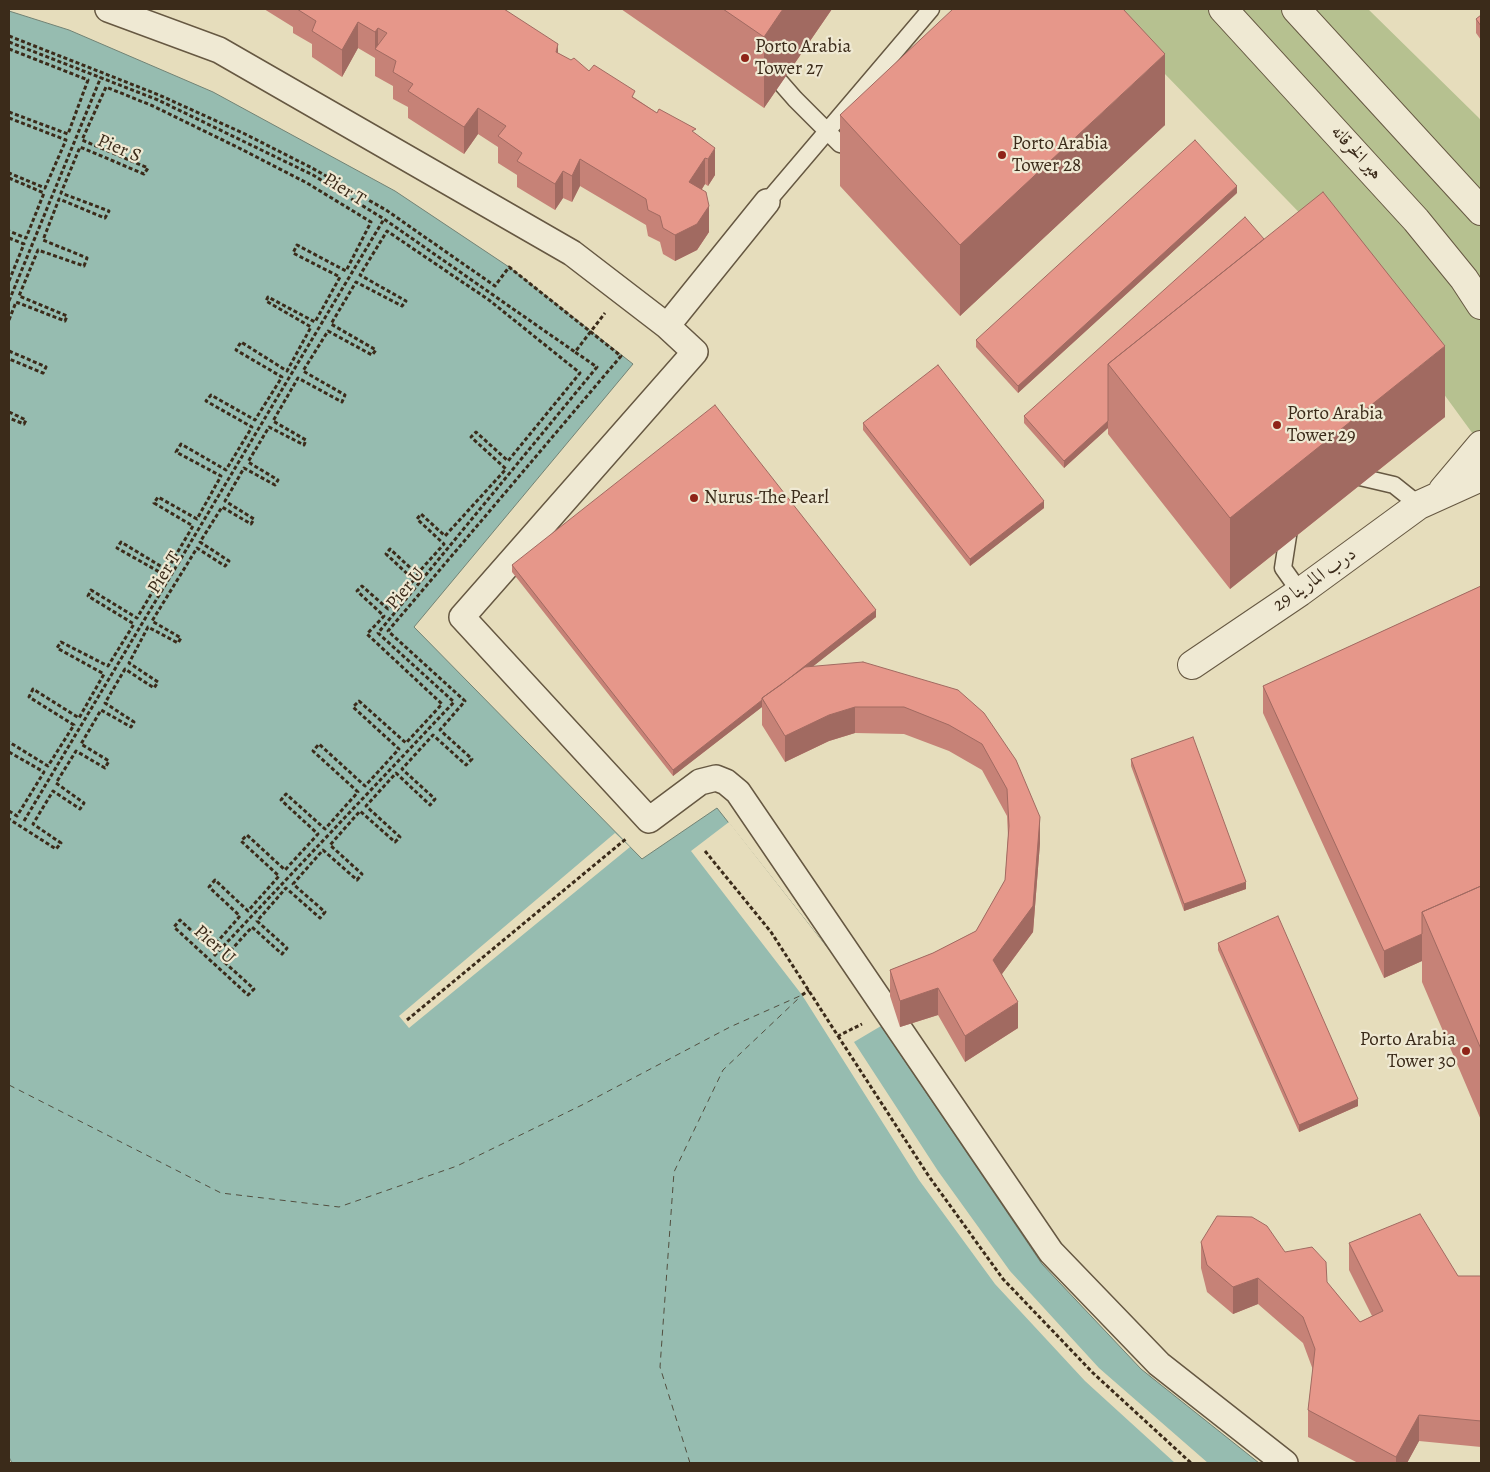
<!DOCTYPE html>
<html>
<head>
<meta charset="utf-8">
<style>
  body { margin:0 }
  #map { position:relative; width:1490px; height:1472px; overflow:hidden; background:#e6ddbc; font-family:Alegreya,serif }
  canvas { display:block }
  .frame { position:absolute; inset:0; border:10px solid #3b2b1a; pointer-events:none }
</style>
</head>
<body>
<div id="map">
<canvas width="1490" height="1472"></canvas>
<div class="frame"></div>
</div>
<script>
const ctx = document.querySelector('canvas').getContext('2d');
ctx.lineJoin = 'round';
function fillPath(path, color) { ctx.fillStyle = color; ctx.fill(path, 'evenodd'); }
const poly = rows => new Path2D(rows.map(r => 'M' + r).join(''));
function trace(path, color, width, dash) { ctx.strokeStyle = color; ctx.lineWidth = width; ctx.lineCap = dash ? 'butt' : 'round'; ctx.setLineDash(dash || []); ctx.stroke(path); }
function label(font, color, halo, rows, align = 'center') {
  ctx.font = font + ' Alegreya,Amiri,serif'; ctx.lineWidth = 4.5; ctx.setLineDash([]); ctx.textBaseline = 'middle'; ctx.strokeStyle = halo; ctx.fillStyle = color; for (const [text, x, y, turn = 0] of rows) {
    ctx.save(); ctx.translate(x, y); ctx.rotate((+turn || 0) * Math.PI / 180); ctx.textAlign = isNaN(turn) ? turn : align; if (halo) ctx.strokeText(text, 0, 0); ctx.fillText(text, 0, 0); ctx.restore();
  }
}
const green = poly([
  [1102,9,1368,9,1479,118,1481,121,1481,445,1349,264]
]);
const water = poly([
  [9,11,69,30,213,92,395,191,509,267,633,364,414,627,642,859,717,808,836,959,1042,1264,1141,1369,1259,1463,12,1463,9,1457,9,11]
]);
const pier = poly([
  [729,822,836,959,881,1026,854,1042,938,1171,1010,1271,1099,1368,1208,1463,1175,1463,1085,1381,995,1284,919,1180,802,995,691,851],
  [615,833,630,847,409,1028,399,1016]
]);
const ferry = poly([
  [9,1085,221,1193,339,1207,457,1166,584,1104,730,1027,802,995],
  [690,1463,660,1367,674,1172,723,1070,800,997]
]);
const path = poly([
  [9,36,159,95,245,134,312,168,386,210,495,286,509,267,621,356,388,631,465,701,440,730,472,759,466,765,433,735,402,769,435,799,430,805,396,773,366,806,400,837,395,842,360,811,330,845,362,874,357,880,323,850,293,884,325,912,320,918,286,888,257,921,287,948,282,954,252,927,222,960,254,989,248,995,174,927,180,920,211,949,240,916,209,887,215,880,248,911,279,876,241,841,247,835,285,870,318,834,281,800,286,794,325,829,358,792,313,751,319,744,365,786,399,749,353,707,359,701,406,743,442,704,367,634,384,616,357,591,362,586,388,609,414,580,386,554,390,549,417,574,444,544,417,519,421,514,445,536,506,469,471,437,476,432,508,461,580,373,489,300,387,231,360,275,406,301,402,306,356,282,331,324,376,350,372,355,328,331,303,371,345,395,342,402,298,378,273,421,306,440,304,445,269,427,248,462,278,480,275,485,244,468,225,501,254,519,251,524,222,507,200,542,229,561,225,566,197,548,152,621,181,638,178,643,148,627,129,663,158,682,154,688,125,669,105,703,134,722,131,727,101,710,81,744,109,761,105,768,76,751,56,783,84,803,80,809,53,791,33,824,61,843,56,849,9,819],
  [9,42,158,100,313,175,384,219,575,352],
  [9,49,88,80,68,134,9,112],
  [9,118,66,140,45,188,9,173],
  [9,178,44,193,26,238,9,231],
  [9,238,24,244,9,281],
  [9,301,101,77],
  [9,320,16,302,65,321,67,316,19,296,38,250,84,266,87,258,43,240,59,199,105,218,109,211,61,193,80,147,144,174,148,168,82,140,106,87,153,106,239,148,307,183,371,222,346,271,297,245,293,253,340,277,315,322,268,297,266,301,311,327,287,371,241,342,236,350,282,377,255,420,211,395,206,401,252,427,226,470,181,444,176,452,221,476,197,519,158,497,154,503,193,526,167,570,121,542,117,548,163,574,137,618,91,590,88,596,134,624,108,666,61,642,57,648,104,674,79,718,33,689,29,697,74,725,48,766,9,742],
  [9,351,46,367,43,373,9,359],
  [9,412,26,420,24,424,9,418],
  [9,752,44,772,17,816,9,811],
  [24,821,384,219],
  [705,851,771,932,838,1036,862,1024],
  [214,956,454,702,378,633,597,367,575,352,605,313],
  [802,995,809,990],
  [407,1020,627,838],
  [838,1036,928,1175,1003,1279,1093,1373,1191,1463]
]);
const service = poly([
  [767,67,795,99,840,144,860,149],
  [767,202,931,9],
  [1347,474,1394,485,1419,505],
  [1290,523,1283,568,1300,592]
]);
const pedestrian = poly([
  [108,9,219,50,572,253,667,326,767,202],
  [667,326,695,352,462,617,649,820,700,782,716,778,726,782,738,792,1051,1252,1159,1364,1285,1463]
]);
const minor = poly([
  [1223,9,1416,220,1464,279,1481,305],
  [1296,9,1481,211],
  [1443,490,1481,445],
  [1192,665,1300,592,1419,505,1481,477]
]);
const wall = poly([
  [264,9,504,9,558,53,635,98,657,113,696,134,715,175,708,186,705,184,702,189,709,232,697,250,675,261,663,254,660,242,648,236,646,225,580,186,572,202,563,198,555,210,517,187,517,175,498,163,498,147,478,134,464,154,408,118,408,107,393,99,393,86,375,76,375,58,358,48,342,77,312,57,312,44,293,33,293,27],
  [621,9,832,9,764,108],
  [1481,15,1481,40,1476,33,1476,19],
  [840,115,1165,125,960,316,840,186],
  [1237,193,1018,393,976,347,976,340],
  [1264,239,1445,417,1230,589,1108,434,1108,428,1064,468,1024,423,1024,416],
  [863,423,1044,508,970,566,863,430],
  [512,565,876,617,812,667,958,690,1040,843,1033,932,1002,974,1018,1028,965,1062,938,1015,900,1027,890,996,890,970,933,953,976,931,1005,880,1008,836,1007,816,982,770,949,751,904,734,855,733,829,741,785,762,762,725,762,707,673,776,512,572],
  [1481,586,1481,1120,1422,982,1422,961,1384,978,1263,713,1263,686],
  [1131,759,1246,889,1184,911,1131,766],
  [1218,943,1358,1106,1299,1132,1218,950],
  [1201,1242,1285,1252,1327,1282,1360,1322,1372,1316,1349,1270,1349,1243,1458,1276,1481,1276,1481,1447,1419,1441,1407,1463,1358,1463,1308,1437,1308,1410,1313,1370,1303,1343,1258,1304,1233,1314,1207,1292,1201,1268]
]);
const shadedWall = poly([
  [783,9,832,9,764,108,764,37],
  [358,22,358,48,342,77,342,50],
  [378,28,378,51,375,49,375,58,375,32],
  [558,44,558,70,556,52],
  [1165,54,1165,125,960,316,960,245],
  [478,108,478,134,464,154,464,127],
  [715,148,715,175,708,186,708,159],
  [705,158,705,184,689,209,689,182],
  [580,159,580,186,572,202,572,176],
  [563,171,563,198,555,210,555,184],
  [1237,186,1237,193,1018,393,1018,386],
  [709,206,709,232,697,250,675,261,675,235],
  [1445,346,1445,417,1230,589,1230,518],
  [1108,421,1108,428,1064,468,1064,461],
  [1044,501,1044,508,970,566,970,559],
  [876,610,876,617,765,704,762,699],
  [762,700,762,707,673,776,673,770],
  [855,707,855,733,829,741,785,762,785,736,829,715],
  [1040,817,1040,843,1033,932,993,986,993,960],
  [1246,882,1246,889,1184,911,1184,904],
  [1422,934,1422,961,1384,978,1384,951],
  [938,988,938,1015,900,1027,900,1001],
  [1018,1002,1018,1028,965,1062,965,1036],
  [1358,1099,1358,1106,1299,1132,1299,1125],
  [1258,1278,1258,1304,1233,1314,1233,1287],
  [1419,1415,1419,1441,1407,1463,1396,1463,1396,1457]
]);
const building = poly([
  [297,9,504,9,558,44,556,52,571,60,574,58,589,71,594,65,635,91,632,97,657,113,659,109,696,129,692,131,715,148,708,159,705,158,689,182,706,192,709,206,697,224,675,235,663,228,660,216,648,210,646,199,580,159,572,176,563,171,555,184,517,161,522,153,498,136,506,126,478,108,464,127,408,91,413,84,393,72,396,61,375,49,387,33,378,28,375,32,358,22,342,50,312,31,316,21,297,9],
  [723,9,783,9,764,37,723,9],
  [953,9,1123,9,1165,54,960,245,840,115,953,9],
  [1481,15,1481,26,1476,19,1481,15],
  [1195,140,1237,186,1018,386,976,340,1195,140],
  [1323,192,1445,346,1230,518,1108,364,1323,192],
  [1245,217,1264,239,1108,364,1108,421,1064,461,1024,416,1245,217],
  [938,365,1044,501,970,559,863,423,938,365],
  [715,405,876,610,782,684,762,698,762,700,673,770,512,565,715,405],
  [1481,586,1481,886,1422,912,1422,934,1384,951,1263,686,1481,586],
  [863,662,958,690,984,713,1016,760,1040,817,1033,906,993,960,1018,1002,965,1036,938,988,900,1001,890,970,933,953,976,931,1005,880,1009,826,1007,789,982,744,949,725,904,707,855,707,829,715,785,736,762,698,805,667,863,662],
  [1193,737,1246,882,1184,904,1131,759,1193,737],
  [1481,886,1481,1049,1422,912,1481,886],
  [1278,916,1358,1099,1299,1125,1218,943,1278,916],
  [1420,1214,1458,1276,1481,1276,1481,1421,1419,1415,1396,1457,1308,1410,1315,1349,1303,1317,1258,1278,1233,1287,1207,1265,1201,1242,1217,1216,1252,1217,1267,1226,1285,1252,1312,1247,1326,1262,1327,1282,1360,1322,1383,1311,1349,1243,1420,1214]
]);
const markers = [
  [745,58,5,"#8f2418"],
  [1002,155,5,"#8f2418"],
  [1277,425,5,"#8f2418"],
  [694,498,5,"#8f2418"],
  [1466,1051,5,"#8f2418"]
];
const poiNames = [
  ["Porto Arabia",755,47],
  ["Tower 27",755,69],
  ["Porto Arabia",1012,144],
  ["Tower 28",1012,166],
  ["Porto Arabia",1287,414],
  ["Tower 29",1287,436],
  ["Nurus-The Pearl",704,498],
  ["Porto Arabia",1456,1040,"right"],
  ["Tower 30",1456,1062,"right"]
];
const streetNames = [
  ["Pier S",119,149,23],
  ["هير الخرقانه",1356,153,48],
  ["Pier T",344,190,32],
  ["Pier T",165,573,-58],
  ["درب المارينا 29",1315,580,-35],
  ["Pier U",406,589,-50],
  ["Pier U",214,945,42]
];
fillPath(green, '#b6c190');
fillPath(water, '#96bcb0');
trace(water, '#728274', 1);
fillPath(pier, '#e6ddbc');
trace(ferry, '#524f40', 1, [6, 5]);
trace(service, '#665842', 19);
trace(pedestrian, '#665842', 28);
trace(minor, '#665842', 30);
trace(path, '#3b2b1a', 3, [4, 2.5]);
trace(service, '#efe9d3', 16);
trace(pedestrian, '#efe9d3', 25);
trace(minor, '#efe9d3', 28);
fillPath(wall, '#c68277');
fillPath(shadedWall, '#a16a61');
fillPath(building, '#e6978a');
trace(building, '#a16a61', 1);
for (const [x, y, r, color] of markers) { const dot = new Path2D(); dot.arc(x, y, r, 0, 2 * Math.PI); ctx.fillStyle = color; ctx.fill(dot); trace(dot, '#efe9d3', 2); }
label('19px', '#3b2b1a', '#efe9d3', poiNames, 'left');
label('19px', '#3b2b1a', '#efe9d3', streetNames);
</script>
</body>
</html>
